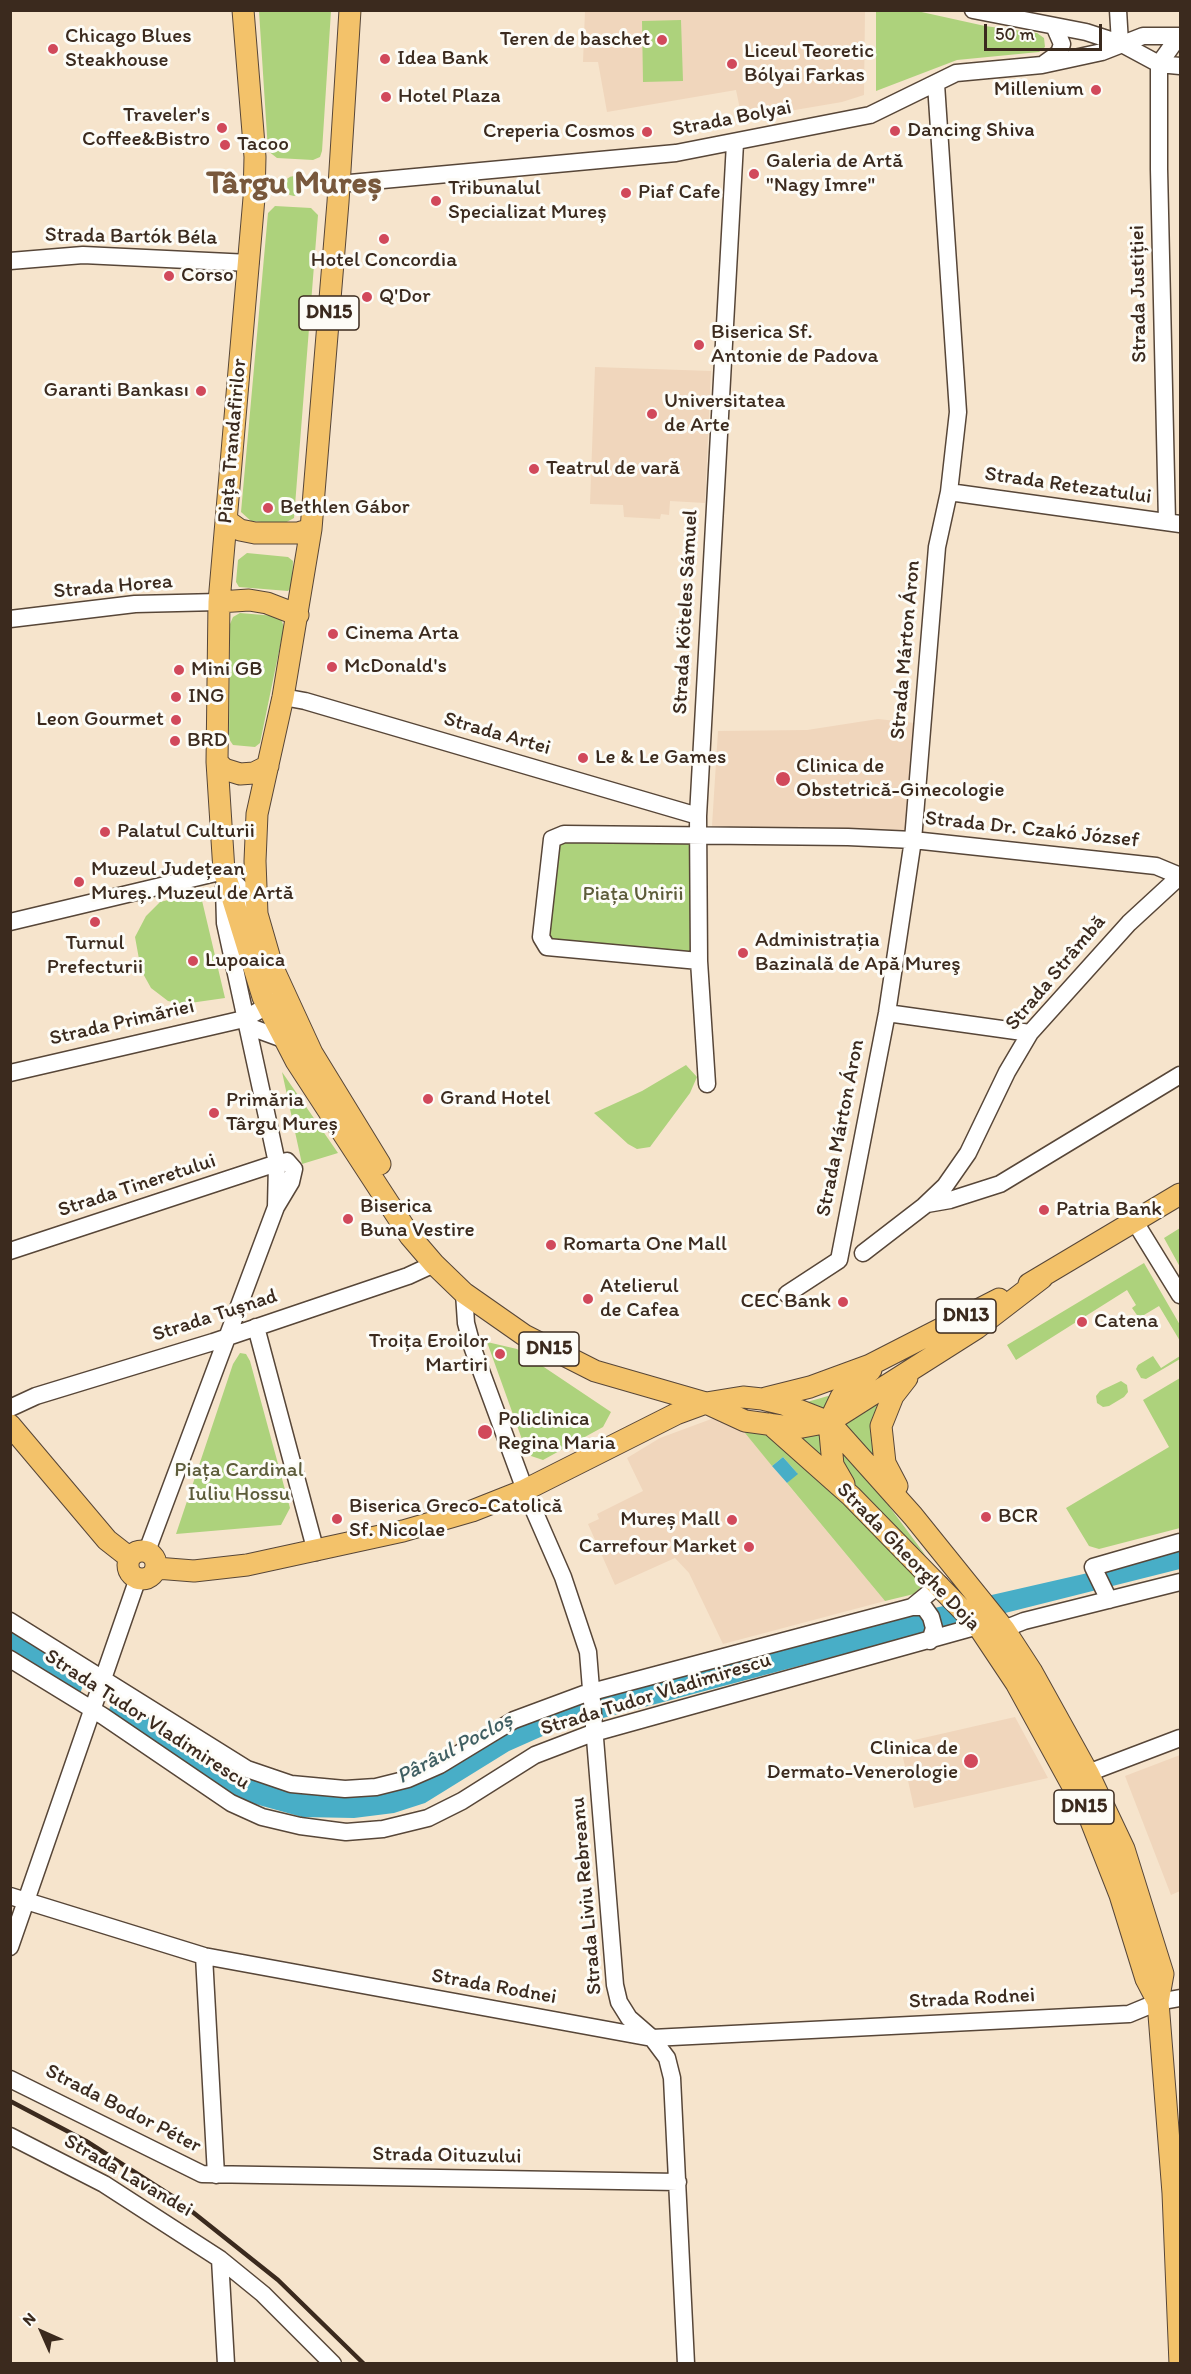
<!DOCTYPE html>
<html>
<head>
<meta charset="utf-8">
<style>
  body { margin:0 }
  #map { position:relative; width:1191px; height:2374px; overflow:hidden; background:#f6e4cc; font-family:Itim,sans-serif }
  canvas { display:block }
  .frame { position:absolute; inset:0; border:12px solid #3b2a1e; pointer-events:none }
  .north { position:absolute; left:12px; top:2302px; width:60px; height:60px; -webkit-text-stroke:4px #fdfcf7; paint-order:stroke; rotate:315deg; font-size:16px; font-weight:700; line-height:24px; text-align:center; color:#3b2a1e }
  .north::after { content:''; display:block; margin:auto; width:21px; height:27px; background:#3b2a1e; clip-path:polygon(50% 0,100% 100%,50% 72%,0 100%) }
  .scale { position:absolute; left:984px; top:24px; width:118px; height:27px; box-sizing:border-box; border:3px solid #3b2a1e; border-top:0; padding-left:8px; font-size:18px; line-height:21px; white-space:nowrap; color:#3b2a1e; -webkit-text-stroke:4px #fdfcf7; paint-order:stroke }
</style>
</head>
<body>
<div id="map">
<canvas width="1191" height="2374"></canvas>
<div class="frame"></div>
<div class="north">N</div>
<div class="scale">50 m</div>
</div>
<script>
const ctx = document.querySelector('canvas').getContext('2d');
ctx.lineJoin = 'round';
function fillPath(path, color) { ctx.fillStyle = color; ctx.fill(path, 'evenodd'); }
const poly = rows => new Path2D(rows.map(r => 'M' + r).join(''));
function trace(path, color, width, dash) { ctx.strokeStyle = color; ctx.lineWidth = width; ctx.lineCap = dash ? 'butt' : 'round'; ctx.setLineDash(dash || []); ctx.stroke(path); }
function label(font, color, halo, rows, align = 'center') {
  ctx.font = font + ' Itim,sans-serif'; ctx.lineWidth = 6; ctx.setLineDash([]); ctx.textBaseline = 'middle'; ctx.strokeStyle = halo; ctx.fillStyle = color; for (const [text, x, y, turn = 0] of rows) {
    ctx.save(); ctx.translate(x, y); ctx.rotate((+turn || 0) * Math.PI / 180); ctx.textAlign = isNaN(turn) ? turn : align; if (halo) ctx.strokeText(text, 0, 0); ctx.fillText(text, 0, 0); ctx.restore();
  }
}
const built = poly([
  [585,11,865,11,864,95,842,102,742,119,736,90,607,112,598,62,583,62],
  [595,367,711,371,705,503,670,501,669,515,661,514,660,519,624,517,623,505,590,504],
  [878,719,915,723,905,832,712,826,718,731,807,730],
  [714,1418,736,1422,885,1601,723,1644,689,1573,675,1558,615,1585,588,1524,599,1519,597,1514,643,1491,627,1458,660,1438],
  [1015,1717,1048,1778,914,1808,902,1753,912,1750,910,1741],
  [1180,1755,1180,1891,1171,1895,1125,1776]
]);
const green = poly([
  [259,11,331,11,322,151,320,157,313,160,277,158,268,151],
  [876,11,917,11,985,26,1037,33,1044,38,1045,47,1039,52,957,60,876,91],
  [681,20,683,81,643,82,642,21],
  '284 186a10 10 0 1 1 20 0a10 10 0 1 1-20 0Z',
  [275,206,311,208,318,215,294,518,283,524,251,521,241,512,268,213],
  [247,553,288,557,293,561,292,587,288,591,239,587,236,582,238,560],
  [240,613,275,616,281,619,284,627,260,743,255,747,233,745,229,739,230,624,233,617],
  [697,836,699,961,547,947,550,842],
  [200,892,225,998,183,1004,168,1001,151,988,141,970,135,937,146,916,160,902],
  [686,1065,697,1077,690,1093,650,1147,637,1149,628,1144,594,1113,642,1091],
  [282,1072,338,1153,302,1164],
  [1180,1228,1180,1267,1164,1238],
  [1144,1263,1180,1325,1180,1341,1159,1306,1139,1318,1132,1308,1136,1305,1127,1290,1016,1360,1007,1345],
  [487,1342,517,1349,611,1412,603,1427,543,1460,531,1456,524,1445],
  [240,1353,246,1354,250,1361,290,1508,281,1525,176,1534,233,1364],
  [1153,1356,1161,1368,1180,1356,1180,1359,1146,1379,1141,1378,1136,1369,1138,1365],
  [1180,1378,1180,1528,1099,1549,1089,1546,1066,1508,1169,1447,1143,1400],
  [1121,1381,1127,1385,1128,1392,1124,1397,1109,1406,1103,1407,1097,1403,1096,1396,1100,1391],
  [842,1392,824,1417,800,1404],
  [880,1403,871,1437,874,1456,844,1423],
  [736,1422,759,1430,780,1444,917,1574,921,1587,914,1594,885,1601,787,1483,797,1473,783,1457,772,1466],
  [823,1429,825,1461,794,1432],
  [835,1441,877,1490,926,1556,856,1489,839,1465]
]);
const water = poly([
  [783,1457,798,1474,787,1483,772,1466],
  [1180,1548,1180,1569,874,1646,554,1731,509,1751,425,1803,394,1813,354,1818,302,1817,248,1802,220,1788,11,1656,10,1627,231,1769,257,1781,307,1794,357,1795,527,1718,904,1615,1101,1570]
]);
const pier = poly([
  [86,1676,115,1694,107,1715,79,1697]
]);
const minor = poly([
  [973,10,1086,32,1120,43,1159,64,1180,66],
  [1118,10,1120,43],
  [1045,63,1059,53,1062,44,1055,28],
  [339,184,676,153,870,115,956,73,1042,65,1102,52,1143,36,1180,36],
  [10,261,83,255,250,263],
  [949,492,1180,524],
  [1167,522,1159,169,1159,64,1179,36],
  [10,619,135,604,219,602],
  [283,697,305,701,698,816],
  [226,874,243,891,257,914],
  [224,887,225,923,277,1163,276,1207],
  [10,922,224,871],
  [699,961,547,947,541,937,552,839,564,834,848,837,913,840,1156,866,1180,876,1129,923,1030,1033,1007,1072,968,1153,945,1186,924,1206,863,1253],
  [887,1013,1030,1033],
  [244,1019,253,1028,283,1039],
  [10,1073,244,1019,260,1010,271,993],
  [707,1084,699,961,698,816,735,143],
  [927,1204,950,1200,1000,1184,1180,1075],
  [1135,1222,1180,1295],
  [10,1251,277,1163,287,1161,294,1169,291,1182,276,1207,147,1551],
  [464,1293,466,1323,473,1349,525,1490,563,1577,588,1652,615,1985,619,2002,629,2018,652,2038,667,2058,672,2078,686,2364],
  [787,1294,839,1260,887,1013,913,840,937,547,949,492,958,412,936,84],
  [256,1327,316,1552],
  [10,1408,36,1396,213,1342,408,1276,434,1264],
  [1109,1600,1093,1567,1180,1542],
  [912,1607,924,1607,931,1617,934,1628,930,1641],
  [10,1621,247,1769,291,1784,345,1789,376,1787,408,1779,440,1765,514,1720,584,1694,912,1607,940,1584],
  [1004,1629,1024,1621,1180,1582],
  [10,1659,103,1716,231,1803,262,1817,300,1826,346,1832,383,1829,428,1818,462,1801,535,1755,590,1734,978,1626],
  [1088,1773,1180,1738],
  [10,1896,204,1956,652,2038,1129,2014,1158,2002,1180,1998],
  [10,1947,138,1578],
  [204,1956,216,2175],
  [10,2079,202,2174,678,2182],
  [10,2136,104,2184,220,2259,263,2294,333,2364],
  [220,2259,226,2364]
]);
const major = poly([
  [243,10,255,157,254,198,219,602,217,762,224,871,263,997,296,1061,410,1236,434,1264,464,1293,524,1335,595,1371,706,1403,745,1421,797,1428,829,1422,977,1328,1042,1278],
  [350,10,338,202,311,529,283,697,257,814,255,861,257,914,272,966,312,1053,380,1164],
  [226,520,240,530,255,533,298,533,311,529],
  [219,602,249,600,267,603,298,615],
  [217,762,224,769,240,774,254,773,268,766],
  [1029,1284,1180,1194],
  [766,1398,810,1387,870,1365,999,1299],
  [770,1424,851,1496,978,1626,1016,1683,1089,1816,1120,1895,1146,1979,1158,2002],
  [10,1425,107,1540,130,1558],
  [844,1484,833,1465,829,1422,841,1397,871,1370],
  [897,1486,885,1463,881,1426,893,1396,907,1378],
  '128 1565a14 14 0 1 1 28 0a14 14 0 1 1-28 0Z',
  [156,1568,194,1571,247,1565,403,1531,472,1511,525,1490,676,1414,706,1403,743,1397,762,1399,783,1404,829,1422,913,1516,1004,1629,1032,1672,1088,1773,1124,1849,1163,1974,1158,2002,1173,2193,1180,2364]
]);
const rail = poly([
  [10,2101,86,2141,175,2198,278,2280,364,2364]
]);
const markers = [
  [662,40,6,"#d1495b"],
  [53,49,6,"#d1495b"],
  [385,59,6,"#d1495b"],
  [732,64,6,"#d1495b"],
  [1096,90,6,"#d1495b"],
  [386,97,6,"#d1495b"],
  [222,128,6,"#d1495b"],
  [895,131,6,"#d1495b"],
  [647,132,6,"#d1495b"],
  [225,145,6,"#d1495b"],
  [754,174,6,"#d1495b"],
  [626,193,6,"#d1495b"],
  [436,201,6,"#d1495b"],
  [384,239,6,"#d1495b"],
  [169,276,6,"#d1495b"],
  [367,297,6,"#d1495b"],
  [699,345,6,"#d1495b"],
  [201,391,6,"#d1495b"],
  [652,414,6,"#d1495b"],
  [534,469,6,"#d1495b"],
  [268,508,6,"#d1495b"],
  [333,634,6,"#d1495b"],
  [332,667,6,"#d1495b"],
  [179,670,6,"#d1495b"],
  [176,697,6,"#d1495b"],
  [176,720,6,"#d1495b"],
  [175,741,6,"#d1495b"],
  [583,758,6,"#d1495b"],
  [783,779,8,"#d1495b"],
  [105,832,6,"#d1495b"],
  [79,882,6,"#d1495b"],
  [95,922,6,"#d1495b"],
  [743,953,6,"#d1495b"],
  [193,961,6,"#d1495b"],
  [428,1099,6,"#d1495b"],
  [214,1113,6,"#d1495b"],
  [1044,1210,6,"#d1495b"],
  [348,1219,6,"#d1495b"],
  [551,1245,6,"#d1495b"],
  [588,1299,6,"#d1495b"],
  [843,1302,6,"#d1495b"],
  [1082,1322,6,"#d1495b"],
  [500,1354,6,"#d1495b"],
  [485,1432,8,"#d1495b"],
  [986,1517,6,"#d1495b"],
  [337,1519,6,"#d1495b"],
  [732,1520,6,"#d1495b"],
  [749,1547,6,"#d1495b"],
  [971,1761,8,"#d1495b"]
];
const shields = [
  [329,313,60],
  [966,1316,60],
  [549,1349,60],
  [1084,1807,60]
];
const shieldNames = [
  ["DN15",329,313],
  ["DN13",966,1316],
  ["DN15",549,1349],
  ["DN15",1084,1807]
];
const poiNames = [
  ["Chicago Blues",65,37],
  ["Steakhouse",65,61],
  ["Teren de baschet",650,40,"right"],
  ["Liceul Teoretic",744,52],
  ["Bólyai Farkas",744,76],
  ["Idea Bank",397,59],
  ["Millenium",1084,90,"right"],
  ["Hotel Plaza",398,97],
  ["Traveler's",210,116,"right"],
  ["Coffee&Bistro",210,140,"right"],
  ["Dancing Shiva",907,131],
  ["Creperia Cosmos",635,132,"right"],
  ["Tacoo",237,145],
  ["Galeria de Artă",766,162],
  ["\"Nagy Imre\"",766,186],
  ["Tribunalul",448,189],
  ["Specializat Mureș",448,213],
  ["Piaf Cafe",638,193],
  ["Hotel Concordia",384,261,"center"],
  ["Corso",181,276],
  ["Q'Dor",379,297],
  ["Biserica Sf.",711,333],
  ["Antonie de Padova",711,357],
  ["Garanti Bankası",189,391,"right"],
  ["Universitatea",664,402],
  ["de Arte",664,426],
  ["Teatrul de vară",546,469],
  ["Bethlen Gábor",280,508],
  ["Cinema Arta",345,634],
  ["McDonald's",344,667],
  ["Mini GB",191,670],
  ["ING",188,697],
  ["Leon Gourmet",164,720,"right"],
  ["BRD",187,741],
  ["Le & Le Games",595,758],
  ["Clinica de",796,767],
  ["Obstetrică-Ginecologie",796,791],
  ["Palatul Culturii",117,832],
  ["Muzeul Județean",91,870],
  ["Mureș. Muzeul de Artă",91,894],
  ["Administrația",755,941],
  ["Bazinală de Apă Mureş",755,965],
  ["Turnul",95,944,"center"],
  ["Prefecturii",95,968,"center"],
  ["Lupoaica",205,961],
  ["Grand Hotel",440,1099],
  ["Primăria",226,1101],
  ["Târgu Mureș",226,1125],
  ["Biserica",360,1207],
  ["Buna Vestire",360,1231],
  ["Patria Bank",1056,1210],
  ["Romarta One Mall",563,1245],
  ["Atelierul",600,1287],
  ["de Cafea",600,1311],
  ["CEC Bank",831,1302,"right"],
  ["Catena",1094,1322],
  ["Troița Eroilor",488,1342,"right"],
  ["Martiri",488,1366,"right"],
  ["Policlinica",498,1420],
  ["Regina Maria",498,1444],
  ["Biserica Greco-Catolică",349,1507],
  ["Sf. Nicolae",349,1531],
  ["BCR",998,1517],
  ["Mureș Mall",720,1520,"right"],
  ["Carrefour Market",737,1547,"right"],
  ["Clinica de",958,1749,"right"],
  ["Dermato-Venerologie",958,1773,"right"]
];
const streetNames = [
  ["Strada Bolyai",732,119,-11],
  ["Strada Bartók Béla",131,237,1],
  ["Strada Justiției",1139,294,-91],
  ["Piața Trandafirilor",233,441,-85],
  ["Strada Retezatului",1068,486,8],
  ["Strada Horea",113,587,-5],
  ["Strada Köteles Sámuel",686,612,-87],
  ["Strada Márton Áron",906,650,-85],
  ["Strada Artei",497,734,16],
  ["Strada Dr. Czakó József",1032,830,6],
  ["Strada Strâmbă",1056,973,-50],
  ["Strada Primăriei",122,1023,-13],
  ["Strada Márton Áron",841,1128,-79],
  ["Strada Tineretului",137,1186,-18],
  ["Strada Tușnad",215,1316,-18],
  ["Strada Gheorghe Doja",908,1557,46],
  ["Strada Tudor Vladimirescu",656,1695,-17],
  ["Strada Tudor Vladimirescu",147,1720,33],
  ["Strada Liviu Rebreanu",587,1896,-95],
  ["Strada Rodnei",494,1987,10],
  ["Strada Rodnei",972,1999,-3],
  ["Strada Bodor Péter",123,2109,27],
  ["Strada Oituzului",447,2156,1],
  ["Strada Lavandei",128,2176,30]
];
const parkNames = [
  ["Piața Unirii",633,895],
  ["Piața Cardinal",239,1471],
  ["Iuliu Hossu",239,1495]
];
const waterNames = [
  ["Pârâul Pocloș",455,1749,-28]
];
const townNames = [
  ["Târgu Mureș",294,185]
];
fillPath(built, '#f0d6bc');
fillPath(green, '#add27c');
fillPath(water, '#48aec7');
fillPath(pier, '#f6e4cc');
trace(minor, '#574638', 19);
trace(major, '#574638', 23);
trace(minor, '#fff', 16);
trace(major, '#f3c26a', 21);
trace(rail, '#3b2a1e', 4.5);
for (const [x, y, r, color] of markers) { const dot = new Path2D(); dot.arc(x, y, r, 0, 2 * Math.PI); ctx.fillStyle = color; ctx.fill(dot); trace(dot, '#fdfcf7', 2); }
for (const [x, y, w] of shields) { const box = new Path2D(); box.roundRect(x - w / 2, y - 17, w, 34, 4.5); ctx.fillStyle = '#fdfcf7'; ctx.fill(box); trace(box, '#3b2a1e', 1.5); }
label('bold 20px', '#3b2a1e', null, shieldNames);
label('21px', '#3b2a1e', '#fdfcf7', poiNames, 'left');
label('21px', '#3b2a1e', '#fdfcf7', streetNames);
label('21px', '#5d5c3a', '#fdfcf7', parkNames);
label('italic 22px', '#405f62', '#fdfcf7', waterNames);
label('bold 33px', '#78583c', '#fdfcf7', townNames);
</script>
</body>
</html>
